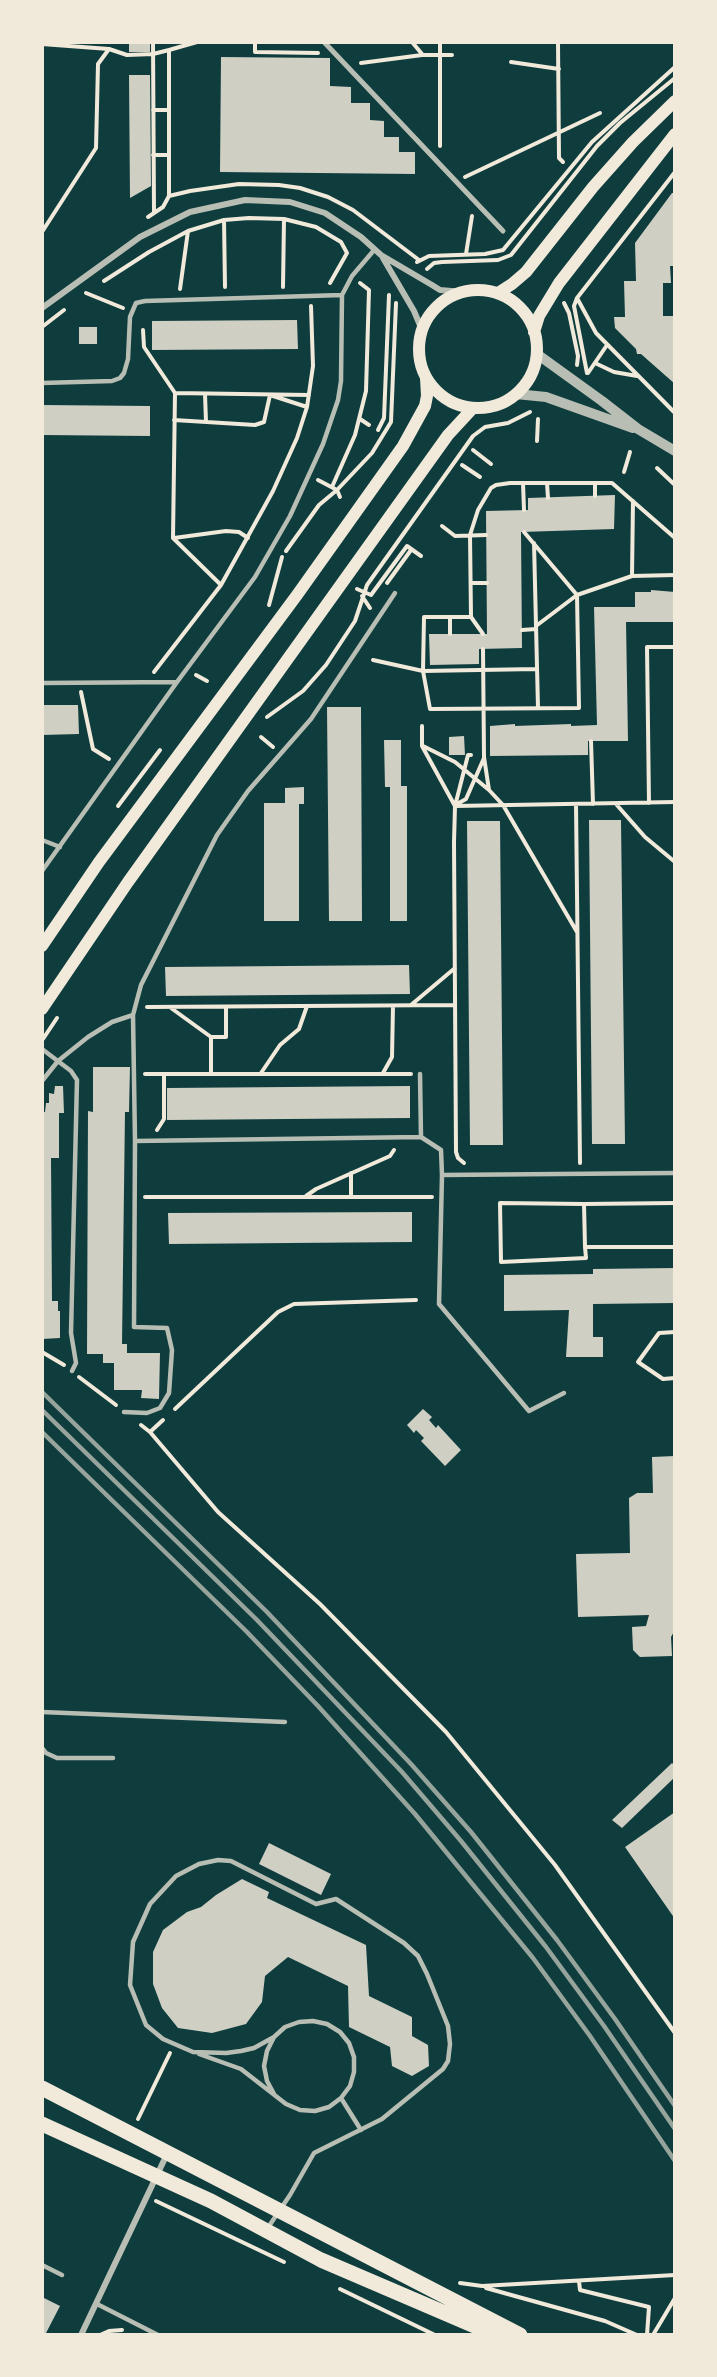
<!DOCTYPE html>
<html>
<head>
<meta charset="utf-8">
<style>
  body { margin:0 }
  #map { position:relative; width:717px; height:2377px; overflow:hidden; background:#0f3d3e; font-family:"Archivo Narrow",sans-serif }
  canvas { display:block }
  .frame { position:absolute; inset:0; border:44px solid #f1e9da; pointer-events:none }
</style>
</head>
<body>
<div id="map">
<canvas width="717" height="2377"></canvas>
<div class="frame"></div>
</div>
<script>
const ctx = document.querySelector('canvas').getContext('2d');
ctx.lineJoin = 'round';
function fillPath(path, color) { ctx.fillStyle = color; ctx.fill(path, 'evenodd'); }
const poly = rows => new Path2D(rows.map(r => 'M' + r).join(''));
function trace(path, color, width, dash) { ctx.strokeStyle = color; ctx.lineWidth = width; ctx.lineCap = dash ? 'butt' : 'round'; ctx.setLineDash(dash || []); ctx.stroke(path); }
const building = poly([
  [129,42,150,42,150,52,129,52],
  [221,57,330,58,330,86,351,87,351,103,370,103,370,120,384,121,384,137,399,137,399,152,415,152,415,174,220,172],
  [129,75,150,75,151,186,130,198],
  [672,193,675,193,675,266,670,266,671,283,663,283,663,316,675,316,675,384,641,354,637,354,636,349,615,328,614,317,625,317,624,281,636,281,635,243],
  [297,320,298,349,152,350,152,321],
  [79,327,97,327,97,344,79,344],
  [42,405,150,406,150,436,42,435],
  [615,495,614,529,521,532,522,648,479,649,479,664,430,665,429,634,487,634,486,511,528,510,528,498],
  [651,590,675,592,675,622,626,622,628,741,588,741,588,755,490,756,490,726,515,724,515,726,571,724,571,726,597,725,594,607,635,607,635,592,651,592],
  [42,705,78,705,79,734,42,735],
  [327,707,361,707,362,921,329,921],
  [464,736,465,755,449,755,449,737],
  [384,740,401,740,401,786,407,786,407,921,390,921,390,787,385,787],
  [304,787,304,804,299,804,299,921,264,921,264,803,285,803,285,788],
  [589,820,621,820,625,1144,592,1144],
  [467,821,500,821,503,1145,470,1145],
  [409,965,410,994,166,996,165,967],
  [93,1067,130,1067,129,1112,125,1112,122,1344,127,1344,127,1353,160,1353,159,1399,141,1398,142,1390,114,1390,114,1363,103,1363,103,1354,87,1354,88,1111,93,1112],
  [55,1086,63,1086,64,1113,59,1113,59,1158,51,1158,52,1301,58,1301,58,1311,60,1311,60,1338,42,1339,42,1112,45,1112,46,1103,49,1103,49,1093,54,1094],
  [410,1086,410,1118,167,1120,167,1088],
  [412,1212,412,1242,169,1244,168,1213],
  [675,1268,675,1303,593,1304,593,1337,603,1337,603,1357,566,1357,569,1310,504,1311,504,1275,593,1274,593,1269],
  [423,1409,432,1417,429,1420,436,1428,438,1425,461,1450,445,1466,421,1441,424,1438,416,1430,414,1433,407,1425],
  [675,1456,675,1630,671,1637,672,1656,640,1657,633,1650,632,1627,646,1626,649,1615,578,1617,576,1554,630,1553,629,1498,637,1493,653,1493,652,1457],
  [672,1763,675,1766,675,1777,622,1828,612,1820],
  [675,1812,675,1919,625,1847],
  [269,1843,331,1874,321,1895,259,1864],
  [242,1879,269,1892,267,1898,366,1945,369,1996,412,2017,412,2036,428,2045,429,2066,412,2076,392,2066,390,2047,349,2027,348,1986,288,1957,265,1976,262,2002,246,2024,212,2033,178,2028,162,2008,153,1984,153,1952,163,1930,187,1912,201,1907,216,1895],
  [42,2297,60,2306,45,2335,42,2335]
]);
const path = poly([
  [153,42,154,212],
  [255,42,255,52,318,53],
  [412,42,422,54],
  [558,42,559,158,563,162],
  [42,44,109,49],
  [169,50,197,42],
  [511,62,559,69],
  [361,63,422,55,452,55],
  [153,110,169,110],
  [440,146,440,42],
  [153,155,169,155],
  [675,172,577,298,596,333,675,413],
  [465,177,600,113],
  [169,196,190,191,239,184,279,185,300,188,328,197,353,210,419,260],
  [224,220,225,287],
  [42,232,96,148,98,64,109,49,127,55,153,54,169,50,169,196,163,207,148,217],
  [466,254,472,216],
  [417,262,429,256,485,254,503,250,592,142,675,67],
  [427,269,434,263,442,262,498,260,511,255,597,146,620,123,675,78],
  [104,281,149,252,188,231,224,220,249,218,284,219,316,227,341,242,347,253,330,283],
  [283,287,284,219],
  [180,289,188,231],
  [86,293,123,308],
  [577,298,574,306,587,373],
  [564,303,569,313,578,356,577,365],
  [42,327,64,310],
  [143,330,144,347,175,393,173,538,221,585],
  [595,363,614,372,637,376],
  [588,373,607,345],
  [175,393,309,395],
  [205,394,206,422],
  [360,419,369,425],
  [174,420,255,425,264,422,270,395,307,407],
  [378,430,384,418,389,295],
  [537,441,538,419],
  [473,450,491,464],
  [462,465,480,477],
  [657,468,675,485],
  [624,472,630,452],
  [318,480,337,490,340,497],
  [523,483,524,510],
  [547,483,548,498],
  [595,483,595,496],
  [332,487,355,435,366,391,369,290,360,283],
  [633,501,632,576,675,575],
  [442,526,455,536,486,535],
  [524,532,577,595,579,708,430,709,423,671,424,617,471,617,470,535,478,510,491,488,496,485,510,483,612,483,675,538],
  [174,538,226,531,239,532,248,538],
  [534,543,538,708],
  [286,551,319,505,337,490,372,453,391,422,396,303],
  [387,583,411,550],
  [471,583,487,583],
  [357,589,371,595,407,546,421,556],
  [362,596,370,608],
  [269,605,282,557],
  [450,617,450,634],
  [471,617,483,634],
  [536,626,577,595,632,576],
  [522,630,536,629],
  [483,649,484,757,489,790,503,805,577,932],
  [373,660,423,671,536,669],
  [154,672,221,585,273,491,297,438,307,407,313,366,311,306],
  [196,675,207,681],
  [81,692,93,749,109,759],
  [267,717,303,691,326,665,355,621,367,585,473,436,485,427,508,423,530,412],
  [422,726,422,746,455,806,675,802],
  [261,737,273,747],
  [591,741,593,804],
  [423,746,455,762,489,790],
  [649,803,647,647,675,647],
  [457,804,466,799,484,758],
  [576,804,580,1163],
  [616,804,645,837,675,862],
  [118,806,160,750],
  [411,1005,455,968],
  [147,1007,455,1005],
  [171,1008,211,1037,226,1037,226,1007],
  [211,1037,211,1074],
  [43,1039,57,1018],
  [261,1073,280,1045,299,1029,307,1006],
  [383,1073,392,1057,393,1006],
  [145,1074,411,1074],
  [157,1130,164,1119,164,1074],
  [464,1163,458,1158,456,1152,454,842,455,806,468,755,471,755],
  [306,1196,316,1189,390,1156,394,1150],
  [145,1197,432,1197],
  [351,1197,351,1173],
  [675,1203,584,1204,585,1247,675,1247],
  [584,1204,500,1203,501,1262,586,1258,585,1247],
  [675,1332,659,1333,638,1362,663,1379,675,1378],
  [42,1352,64,1365],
  [79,1377,116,1405],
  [175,1409,278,1312,294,1304,416,1300],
  [141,1425,150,1432,218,1512,320,1604,446,1732,555,1865,675,2033],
  [150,1432,163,1420],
  [138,2119,170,2053],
  [156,2201,284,2262],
  [579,2281,580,2290,649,2307,647,2335],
  [460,2283,482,2286,675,2275],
  [486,2288,605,2321,637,2335],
  [340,2289,435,2335],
  [100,2335,109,2331,122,2330],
  [653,2335,675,2298]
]);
const service = poly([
  [42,383,112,381,120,378,124,373,128,359,130,317,136,303,145,301,342,295],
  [42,683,177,682],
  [42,840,60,847],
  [42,871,177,682,255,577,290,516,323,444,338,400,341,381,342,295,352,276,375,249],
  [42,1049,71,1071,77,1080,71,1333,76,1363,72,1371],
  [420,1074,421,1137],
  [42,1081,58,1061,88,1037,112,1022,133,1015,141,985,217,835,248,791,311,719,395,593],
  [135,1141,421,1137,441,1150,442,1175,675,1173],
  [442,1175,439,1304,529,1411,564,1393],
  [124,1412,147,1413,160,1408,169,1393,172,1350,167,1328,134,1327,135,1141,133,1015],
  [42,1712,285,1722],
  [42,1748,46,1753,57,1758,113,1758],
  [199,2054,241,2069,286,2104,300,2110,315,2111,329,2107,341,2098,350,2086,354,2072,354,2057,349,2043,340,2032,327,2024,313,2021,299,2022,285,2027,274,2037,267,2051,264,2066,267,2081,274,2094],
  [341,2098,361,2130],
  [267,2229,290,2195,314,2153,382,2119,443,2069,448,2061,450,2044,448,2026,427,1974,418,1956,404,1943,336,1899,316,1904,231,1861,218,1860,199,1864,176,1876,150,1904,133,1942,130,1985,146,2025,163,2039,193,2052,226,2053,241,2051,254,2048,274,2037],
  [42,2265,62,2275],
  [97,2304,158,2335]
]);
const pedestrian = poly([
  [324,42,503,231]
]);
const minor = poly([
  [383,258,414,311,422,330],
  [42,308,140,237,190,212,245,200,290,202,325,213,361,237,381,255,432,285,440,290,463,292],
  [81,2335,167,2154]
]);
const tertiary = poly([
  [537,354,602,401,638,429,675,451],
  [516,394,546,397,633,428]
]);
const secondary = poly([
  '419 349a59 59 0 1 1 118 0a59 59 0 1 1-118 0Z',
  [498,293,512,284,526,272,593,187,633,142,675,101],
  [534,332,539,316,559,283,675,134],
  [42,946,99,862,297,595,403,446,425,406,427,396,426,378],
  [42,1009,128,882,448,435,473,408]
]);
const primary = poly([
  [42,2088,520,2335],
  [42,2124,211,2201,321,2260,496,2335]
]);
const rail = poly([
  [42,1392,267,1612,411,1764,471,1832,557,1940,615,2019,675,2106],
  [42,1410,257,1620,402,1772,461,1841,546,1947,604,2026,675,2129],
  [42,1432,246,1631,318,1706,415,1814,533,1958,590,2036,675,2161]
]);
fillPath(building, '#cfcfc3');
trace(path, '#f1e9da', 4);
trace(service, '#b8beb3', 4.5);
trace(pedestrian, '#b8beb3', 5);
trace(minor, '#b8beb3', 6);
trace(tertiary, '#b8beb3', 10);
trace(secondary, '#f1e9da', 12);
trace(primary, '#f1e9da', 15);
trace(rail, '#97a49c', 4.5);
</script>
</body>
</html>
